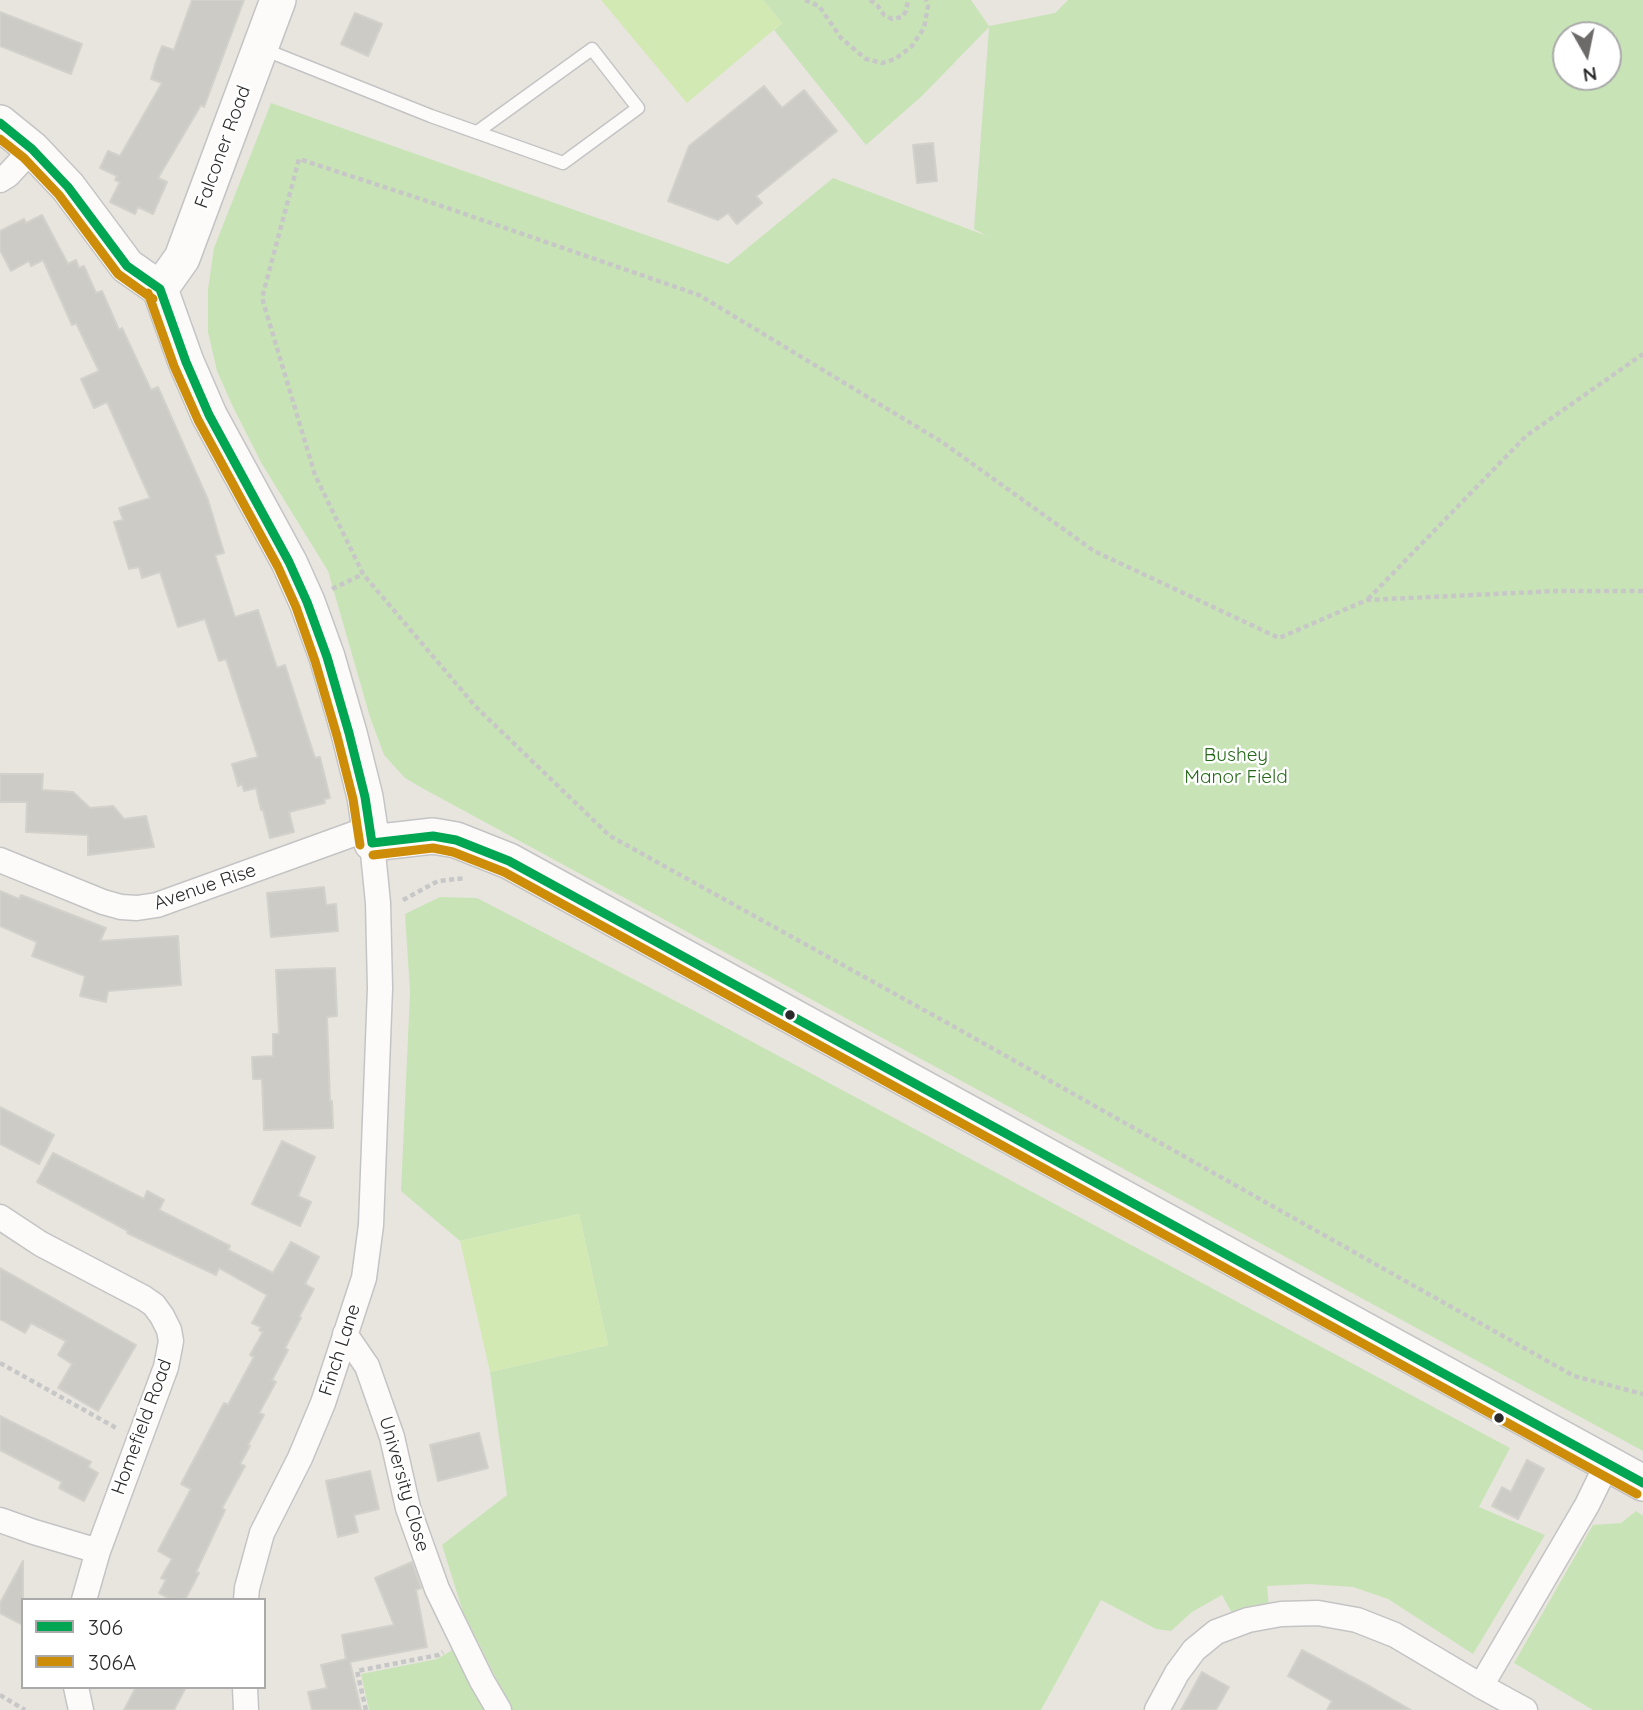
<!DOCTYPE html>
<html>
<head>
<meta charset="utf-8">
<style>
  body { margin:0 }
  #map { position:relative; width:1643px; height:1710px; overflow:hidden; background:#e8e5df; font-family:Quicksand,sans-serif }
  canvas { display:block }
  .legend { position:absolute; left:21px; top:1598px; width:245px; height:91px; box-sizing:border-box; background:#fff; border:2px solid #aaa; margin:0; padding:9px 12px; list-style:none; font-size:21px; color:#2a2a2a }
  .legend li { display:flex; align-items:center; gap:14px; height:35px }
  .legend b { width:35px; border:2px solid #aaa }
  .north { position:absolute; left:1552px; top:21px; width:70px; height:70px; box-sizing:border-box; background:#fff; border:2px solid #aaa; border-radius:50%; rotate:171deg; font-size:19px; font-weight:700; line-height:28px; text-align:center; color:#2a2a2a }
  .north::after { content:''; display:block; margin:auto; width:24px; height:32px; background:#6c6b69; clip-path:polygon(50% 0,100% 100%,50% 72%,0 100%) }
</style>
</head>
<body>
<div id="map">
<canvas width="1643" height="1710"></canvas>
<ul class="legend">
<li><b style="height:9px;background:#00a651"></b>306</li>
<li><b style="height:9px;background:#ce8d08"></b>306A</li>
</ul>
<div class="north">N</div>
</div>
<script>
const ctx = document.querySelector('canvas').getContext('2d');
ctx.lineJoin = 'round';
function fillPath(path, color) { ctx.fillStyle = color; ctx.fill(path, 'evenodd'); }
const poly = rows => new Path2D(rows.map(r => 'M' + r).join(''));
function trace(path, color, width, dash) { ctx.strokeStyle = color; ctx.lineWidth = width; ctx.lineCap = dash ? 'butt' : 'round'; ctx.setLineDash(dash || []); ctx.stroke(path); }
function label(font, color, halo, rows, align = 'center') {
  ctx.font = font + ' Quicksand,sans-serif'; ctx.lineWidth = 5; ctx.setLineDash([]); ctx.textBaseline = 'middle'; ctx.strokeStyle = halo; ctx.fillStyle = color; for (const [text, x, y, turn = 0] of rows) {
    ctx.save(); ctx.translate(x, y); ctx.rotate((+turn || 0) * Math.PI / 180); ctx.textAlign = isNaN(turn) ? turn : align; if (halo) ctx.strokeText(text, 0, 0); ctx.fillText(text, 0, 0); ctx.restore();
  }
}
const green = poly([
  [763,0,971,0,989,26,1055,13,1068,0,1643,0,1643,1451,422,788,405,778,384,755,370,717,328,571,262,464,233,407,217,371,208,332,208,289,214,248,271,103,728,264,833,178,987,236,974,229,989,27,922,96,866,145,774,30,782,23],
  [1566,35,1608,35,1608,77,1566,77],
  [440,897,477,898,691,1009,1510,1448,1479,1507,1545,1535,1473,1654,1388,1599,1353,1587,1308,1584,1267,1586,1269,1607,1233,1615,1222,1595,1192,1612,1171,1631,1156,1629,1101,1600,1041,1710,512,1710,463,1612,442,1545,507,1495,490,1372,608,1345,579,1214,460,1241,401,1191,410,992,405,914],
  [1636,1511,1643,1516,1643,1710,1593,1710,1514,1663,1593,1525,1621,1523],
  [454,1649,486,1710,369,1710,361,1674,437,1659]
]);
const pitch = poly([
  [601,0,763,0,782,23,687,103],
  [579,1214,608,1345,490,1372,460,1241]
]);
const building = poly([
  [192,0,244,0,204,107,201,105,158,178,167,182,153,214,138,207,135,214,110,202,120,182,115,180,117,176,100,168,108,151,120,156,162,83,151,79,157,59,162,46,174,50,192,0],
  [0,12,82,44,71,74,0,46,0,12],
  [355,13,382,24,368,56,341,44,355,13],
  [764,86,782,108,804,90,837,131,756,196,762,203,737,224,728,213,718,220,668,201,689,146,764,86],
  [933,143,937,181,917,183,913,145,933,143],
  [42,215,68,264,76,260,79,268,84,266,96,293,102,291,119,330,122,328,151,390,158,387,208,500,224,553,215,555,235,617,258,610,277,668,285,665,315,758,320,757,330,798,324,799,325,803,289,812,294,832,270,838,263,810,261,810,256,788,244,791,242,784,238,786,232,764,258,757,226,659,219,661,205,619,178,627,160,572,142,578,139,567,129,569,114,522,123,520,119,508,150,498,107,402,94,408,81,379,99,371,76,323,72,325,43,260,31,266,29,261,11,271,0,250,0,231,24,219,26,223,42,215],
  [0,774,43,774,42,790,73,792,90,808,113,806,124,819,146,816,154,847,88,855,88,835,26,832,27,802,0,802,0,774],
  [324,887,326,905,336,904,338,931,271,937,267,893,324,887],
  [0,891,19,899,21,895,106,928,100,941,178,936,181,985,108,991,106,1002,80,996,85,976,32,956,37,942,0,926,0,891],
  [335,968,337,1016,327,1017,330,1101,332,1101,333,1128,264,1130,262,1079,253,1079,252,1057,273,1056,273,1034,279,1034,276,970,335,968],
  [0,1107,54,1135,39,1164,0,1144,0,1107],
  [282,1141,315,1157,298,1196,311,1202,300,1226,252,1204,282,1141],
  [53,1153,144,1199,147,1191,164,1200,159,1210,230,1246,228,1250,273,1273,291,1242,319,1257,305,1284,314,1289,299,1317,301,1318,285,1348,288,1350,272,1380,276,1382,259,1413,264,1415,248,1445,250,1446,240,1464,245,1466,222,1508,225,1510,196,1572,199,1573,185,1600,172,1600,159,1593,166,1580,161,1578,172,1559,158,1551,191,1489,181,1484,224,1403,228,1405,254,1357,250,1355,263,1332,259,1330,261,1327,252,1323,267,1295,219,1268,216,1275,127,1233,128,1231,37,1182,53,1153],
  [0,1268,136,1345,98,1411,58,1388,72,1364,58,1355,66,1341,31,1323,25,1333,0,1319,0,1268],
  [0,1416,91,1462,88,1467,98,1473,84,1501,59,1488,62,1482,0,1450,0,1416],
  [479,1433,488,1468,438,1481,430,1445,479,1433],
  [1527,1460,1544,1469,1518,1519,1492,1506,1502,1487,1511,1492,1527,1460],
  [370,1471,379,1509,354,1515,358,1532,338,1537,326,1481,370,1471],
  [23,1561,23,1625,0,1613,0,1603,23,1561],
  [412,1562,421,1588,416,1590,427,1647,350,1662,361,1710,312,1710,308,1692,327,1688,321,1665,346,1659,342,1635,394,1625,375,1578,412,1562],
  [1302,1650,1371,1687,1411,1710,1327,1710,1332,1701,1288,1676,1302,1650],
  [1202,1672,1229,1687,1216,1710,1181,1710,1202,1672],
  [136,1687,186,1687,174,1710,124,1710,136,1687]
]);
const path = poly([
  [805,0,819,6,841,38,866,59,882,63,895,59,912,46,924,28,928,6,926,0],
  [870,0,877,5,884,15,892,19,902,17,906,11,908,0],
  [332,589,363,574],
  [1643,591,1557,591,1367,600,1279,638,1094,551,942,442,699,295,430,202,299,159,262,298,315,475,363,574,476,707,610,836,951,1025,1574,1376,1643,1394],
  [1368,599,1526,436,1643,354],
  [403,900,438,881,466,878],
  [0,1363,118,1429],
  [0,1695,25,1710],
  [366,1710,357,1671,438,1655,443,1652]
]);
const lane = poly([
  [263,49,431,116,563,163,638,108,592,49,477,132]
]);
const street = poly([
  [0,180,8,175,32,149],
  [0,860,103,902,121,907,137,908,157,905,370,828],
  [0,1217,41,1244,144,1298,154,1305,162,1316,169,1330,171,1341,166,1367,98,1551,84,1600],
  [345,1334,367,1366,392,1437,408,1508,437,1589,482,1681,499,1710],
  [0,1520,34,1532,98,1551],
  [246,1600,247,1588,262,1533,300,1458,323,1403,364,1278,371,1225,380,988,378,903,372,843],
  [1481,1686,1525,1710],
  [76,1687,81,1710],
  [245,1687,246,1710],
  [1157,1710,1177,1673,1194,1650,1216,1632,1248,1620,1281,1614,1318,1613,1357,1620,1395,1635,1481,1686,1587,1505,1608,1462]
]);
const secondary = poly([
  [0,123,32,149,68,187,127,266,160,289],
  [160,289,186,362,209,415,289,562,307,602,327,657,349,733,365,797,372,843,433,836,456,840,509,861,1643,1483],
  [160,289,182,258,278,0]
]);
const bus1 = poly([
  [0,123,32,149,68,187,127,266,160,289],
  [160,289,186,362,209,415,289,562,307,602,327,657,349,733,365,797,372,843],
  [372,843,433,836,456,840,509,861,1643,1483]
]);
const bus2 = poly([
  [0,139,24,158,59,195,118,274,153,299],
  [148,293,174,366,198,420,278,567,296,607,315,661,337,736,353,799,360,845],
  [373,855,433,848,453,852,504,872,1637,1494]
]);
const markers = [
  [790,1015,6,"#2a2a2a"],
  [1499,1418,6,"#2a2a2a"]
];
const streetNames = [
  ["Falconer Road",223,147,-70],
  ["Avenue Rise",205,887,-19],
  ["Finch Lane",340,1350,-72],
  ["Homefield Road",142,1427,-70],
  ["University Close",404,1484,74]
];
const parkNames = [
  ["Bushey",1236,755],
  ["Manor Field",1236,777]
];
fillPath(green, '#c8e4b7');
fillPath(pitch, '#d3e9b4');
fillPath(building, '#cdcbc6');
trace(building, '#d3d1cb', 2);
trace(lane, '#c5c4c5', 15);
trace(street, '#c5c4c5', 27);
trace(secondary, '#c5c4c5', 38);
trace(path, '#c8c7c7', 4.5, [5, 3.5]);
trace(lane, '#fcfbfa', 12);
trace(street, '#fcfbfa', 24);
trace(secondary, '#fcfbfa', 35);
trace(bus1, '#00a651', 9);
trace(bus2, '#ce8d08', 9);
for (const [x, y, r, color] of markers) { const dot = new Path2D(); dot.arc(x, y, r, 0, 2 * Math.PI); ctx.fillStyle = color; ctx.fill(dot); trace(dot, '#fff', 2.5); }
label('19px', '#2a2a2a', '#fff', streetNames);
label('19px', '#256918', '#fff', parkNames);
</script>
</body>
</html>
